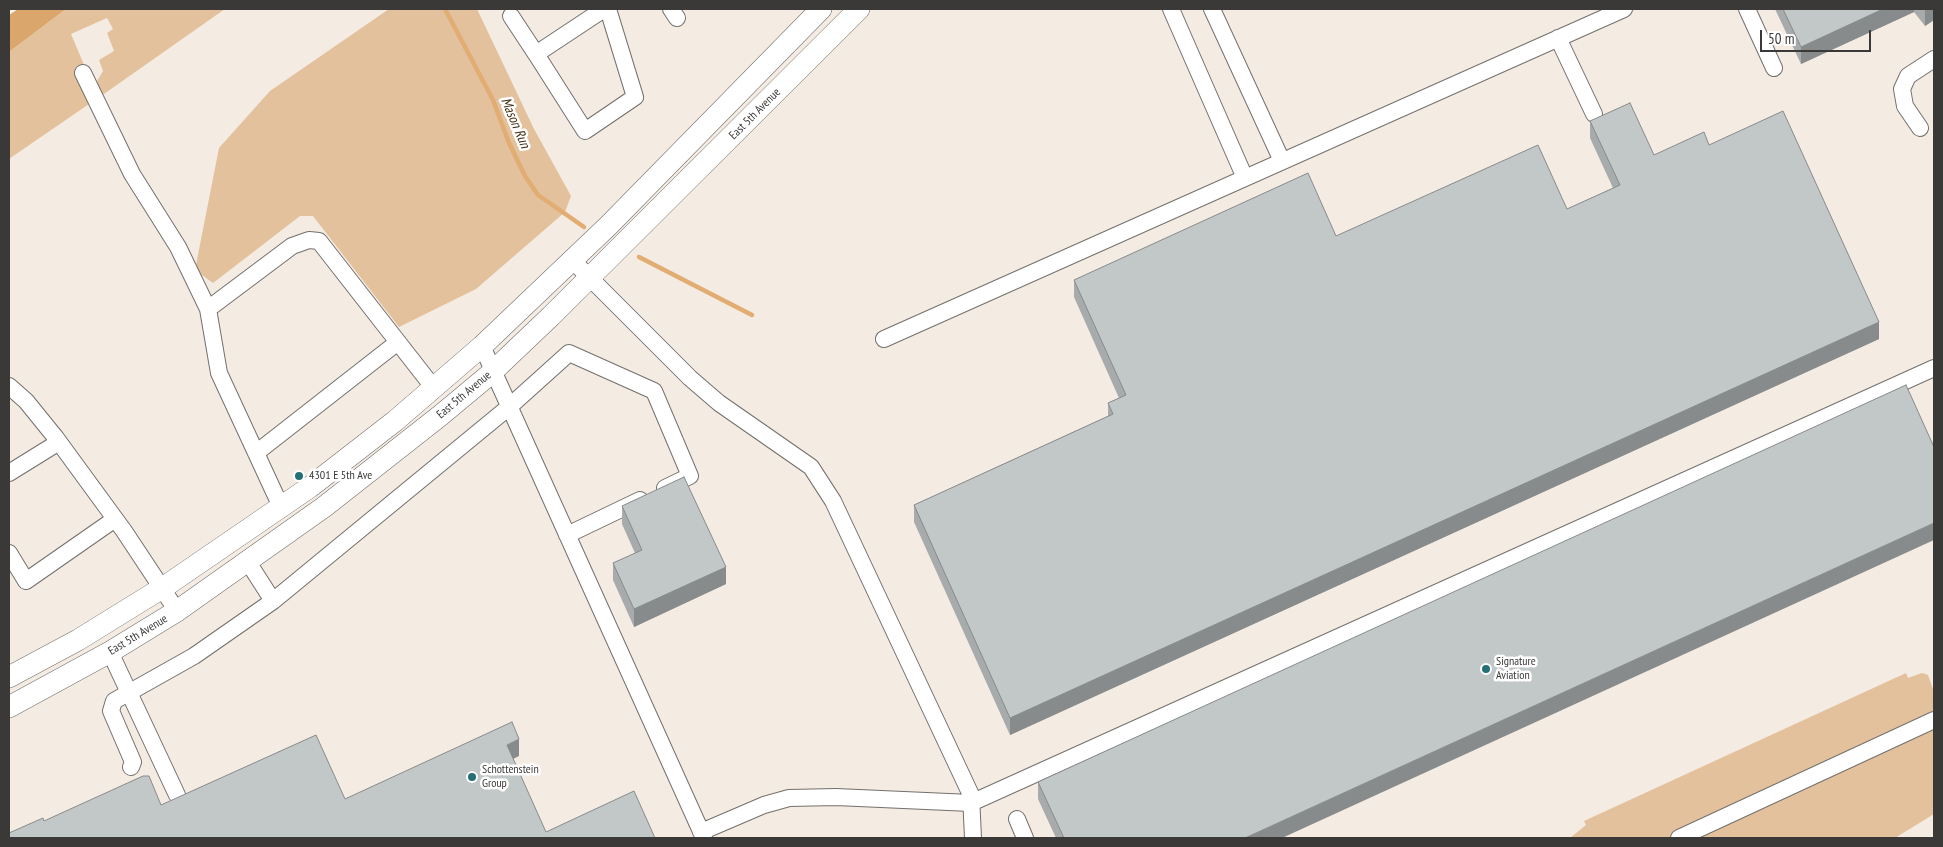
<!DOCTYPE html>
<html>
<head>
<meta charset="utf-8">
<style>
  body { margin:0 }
  #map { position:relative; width:1943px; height:847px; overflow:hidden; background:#faf7f3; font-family:"PT Sans Narrow",sans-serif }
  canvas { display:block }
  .frame { position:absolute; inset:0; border:10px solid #3b3938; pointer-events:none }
  .scale { position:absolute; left:1760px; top:30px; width:111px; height:22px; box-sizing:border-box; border:2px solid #3b3938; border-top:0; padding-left:6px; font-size:15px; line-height:18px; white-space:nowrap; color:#3b3938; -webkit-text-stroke:4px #fff; paint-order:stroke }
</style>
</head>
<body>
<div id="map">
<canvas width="1943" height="847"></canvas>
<div class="frame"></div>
<div class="scale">50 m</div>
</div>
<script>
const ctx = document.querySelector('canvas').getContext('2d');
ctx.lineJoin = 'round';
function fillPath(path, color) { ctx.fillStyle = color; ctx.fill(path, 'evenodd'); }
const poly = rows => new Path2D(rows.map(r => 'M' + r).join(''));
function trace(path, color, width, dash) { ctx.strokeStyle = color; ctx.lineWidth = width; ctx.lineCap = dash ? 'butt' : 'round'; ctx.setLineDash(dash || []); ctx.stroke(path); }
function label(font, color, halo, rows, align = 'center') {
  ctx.font = font + ' "PT Sans Narrow",sans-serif'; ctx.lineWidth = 5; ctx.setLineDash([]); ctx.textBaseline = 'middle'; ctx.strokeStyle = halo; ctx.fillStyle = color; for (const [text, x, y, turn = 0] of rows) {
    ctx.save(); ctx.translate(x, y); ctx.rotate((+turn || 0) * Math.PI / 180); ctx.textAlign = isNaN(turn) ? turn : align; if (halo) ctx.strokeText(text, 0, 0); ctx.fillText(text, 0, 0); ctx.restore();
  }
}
const built = poly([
  [225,9,1934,9,1934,838,9,838,9,159,92,102,85,67,71,34,107,18,113,29,107,34,114,51,97,81,101,95]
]);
const green = poly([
  [66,9,225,9,101,96,97,81,103,71,99,60,114,51,107,33,113,29,107,18,71,34,85,67,92,102,9,159,9,52],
  [389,9,477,9,534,129,571,196,565,212,476,289,399,327,313,216,300,216,213,283,195,270,219,148,270,91],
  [1906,673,1908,678,1922,673,1928,675,1934,692,1934,814,1895,838,1570,838,1586,825,1584,821]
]);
const forest = poly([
  [18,9,66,9,9,52,9,15]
]);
const stream = poly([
  [445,9,493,100,509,143,525,176,538,195,584,227],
  [639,257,752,315]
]);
const minor = poly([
  [671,9,677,18],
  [1171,9,1245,178],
  [1212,9,1282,161],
  [1747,9,1774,68],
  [511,16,536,54,604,9],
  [1558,38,1594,114],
  [536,54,585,131,635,97,608,9],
  [83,73,132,174,178,247,208,309],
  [1920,128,1905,106,1902,89,1908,76,1934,59],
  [572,260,690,378,719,403,811,467,833,501,971,795,973,838],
  [884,339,1624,9],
  [482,346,704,838],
  [9,386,26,401,56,438,124,531,177,611],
  [256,453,398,342],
  [9,473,59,442],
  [281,507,219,373,208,309,292,246,309,240,319,241,433,387],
  [567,535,640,500],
  [9,553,26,581,115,519],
  [248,562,273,601],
  [110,652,177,795],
  [131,767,133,762,111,711,114,701,194,656,273,601,509,407,569,353,654,391,690,476,665,488],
  [1017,819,1025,838],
  [701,832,764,805,789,798,836,797,971,803,1934,368],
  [1679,838,1934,720]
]);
const major = poly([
  [9,677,78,640,167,585,310,487,395,421,482,346,608,226,821,9],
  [9,707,110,652,177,611,324,507,441,415,489,375,551,316,859,9]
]);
const wall = poly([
  [1775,9,1934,9,1934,20,1925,26,1914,12,1801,64],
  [1590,121,1654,155,1709,145,1879,339,1010,735,914,522,914,505,1108,416,1108,403,1119,398,1074,297,1074,280,1336,236,1567,209,1613,188,1590,138],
  [622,506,726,584,634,627,613,580,613,563,635,553,622,524],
  [1038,782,1282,838,1056,838,1038,799]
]);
const shadedWall = poly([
  [1883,9,1914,9,1914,12,1801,64,1801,47],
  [1925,9,1934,9,1934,20,1925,26],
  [1879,322,1879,339,1010,735,1010,718],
  [1934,523,1934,540,1282,838,1245,838],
  [726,567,726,584,634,627,634,609],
  [519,739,519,756,507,762,507,745]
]);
const building = poly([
  [1783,9,1883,9,1801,47,1783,9],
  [1630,103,1654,155,1704,132,1709,145,1783,111,1879,322,1010,718,914,505,1113,414,1108,403,1126,395,1074,280,1308,173,1336,236,1538,145,1567,209,1620,185,1590,121,1630,103],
  [1906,385,1934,447,1934,523,1245,838,1064,838,1038,782,1906,385],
  [684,477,726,567,634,609,613,563,642,550,622,506,684,477],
  [512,722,519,739,507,745,546,832,634,791,655,838,9,838,9,833,43,818,44,821,143,776,149,776,161,805,316,735,345,799,512,722]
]);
const markers = [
  [299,476,5,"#256f77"],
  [1486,669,5,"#256f77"],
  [472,777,5,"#256f77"]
];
const streetNames = [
  ["East 5th Avenue",755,114,-45],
  ["East 5th Avenue",464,395,-40],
  ["East 5th Avenue",138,635,-31]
];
const poiNames = [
  ["4301 E 5th Ave",309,476],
  ["Signature",1496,662],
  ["Aviation",1496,676],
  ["Schottenstein",482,770],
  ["Group",482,784]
];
const waterNames = [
  ["Mason Run",515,123,67]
];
fillPath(built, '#f4ebe2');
fillPath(green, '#e3c19c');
fillPath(forest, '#daa66c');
trace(stream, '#e1ad73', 4.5);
trace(minor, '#73706d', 18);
trace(major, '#73706d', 22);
trace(minor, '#fff', 16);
trace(major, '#fff', 21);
fillPath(wall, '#a7abac');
fillPath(shadedWall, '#888b8c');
fillPath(building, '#c2c7c8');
trace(building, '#888b8c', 1);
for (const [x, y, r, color] of markers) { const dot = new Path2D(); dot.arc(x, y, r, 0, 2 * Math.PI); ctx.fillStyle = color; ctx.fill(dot); trace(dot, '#fff', 2); }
label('12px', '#3b3938', '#fff', streetNames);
label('12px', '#3b3938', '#fff', poiNames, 'left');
label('italic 14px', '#442e15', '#fff', waterNames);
</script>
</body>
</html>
